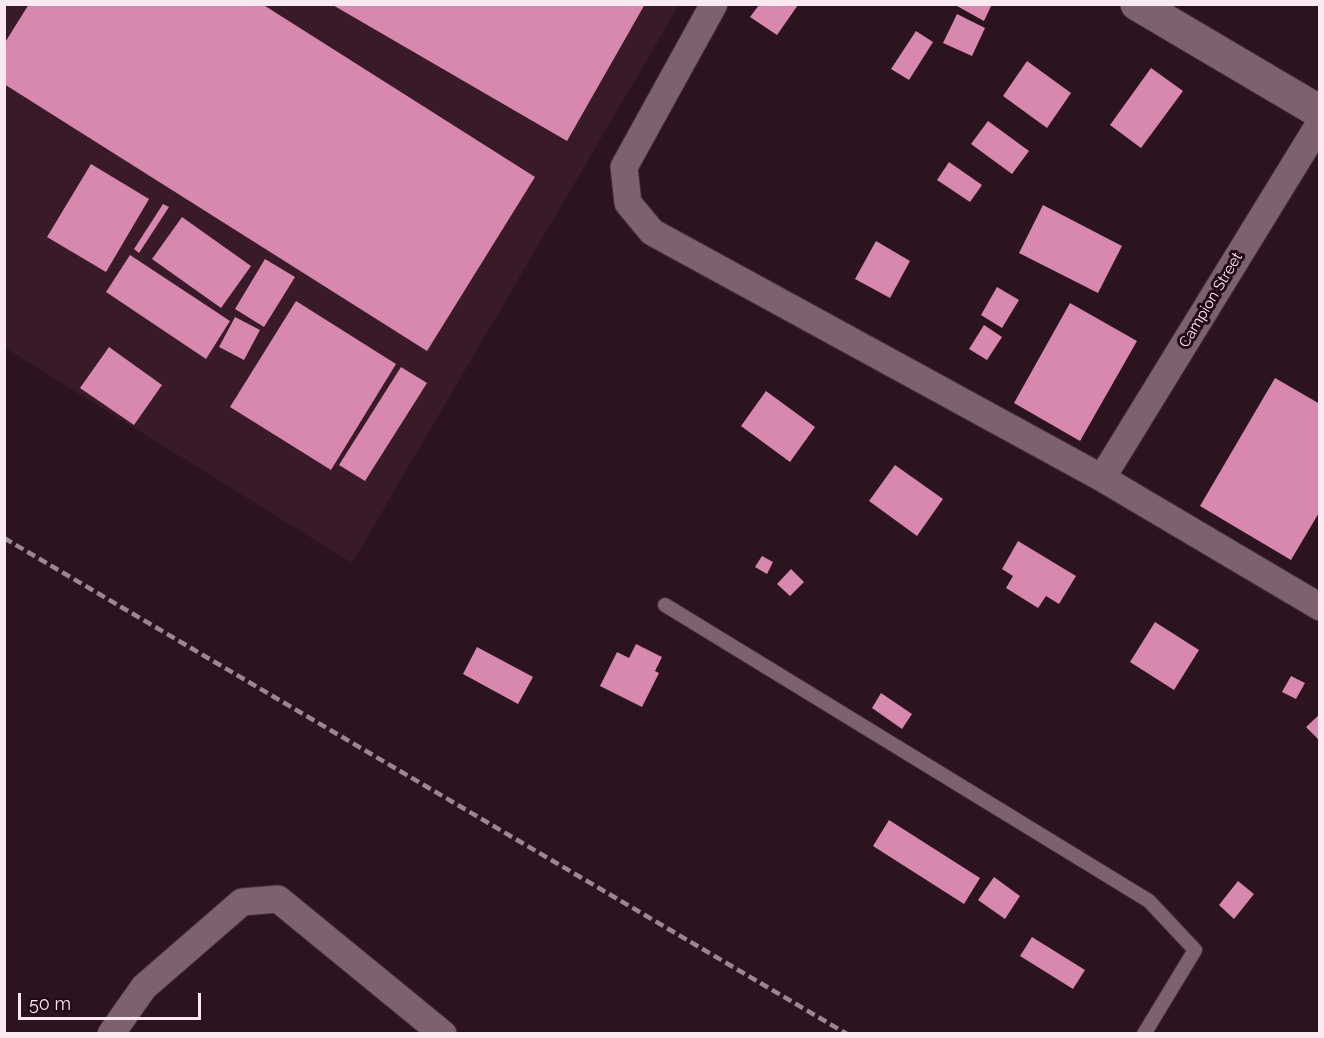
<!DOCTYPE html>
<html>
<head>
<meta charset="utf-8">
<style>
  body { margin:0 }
  #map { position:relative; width:1324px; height:1038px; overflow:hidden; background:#2b141f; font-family:Raleway,sans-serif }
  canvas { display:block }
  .frame { position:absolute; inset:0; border:6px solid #fbe9f1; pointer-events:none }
  .scale { position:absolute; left:18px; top:993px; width:183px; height:27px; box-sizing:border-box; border:3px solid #fbe9f1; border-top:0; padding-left:8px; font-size:18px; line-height:21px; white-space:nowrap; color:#fbe9f1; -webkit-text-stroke:4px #210a16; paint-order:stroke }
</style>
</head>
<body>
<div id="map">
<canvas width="1324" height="1038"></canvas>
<div class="frame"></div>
<div class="scale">50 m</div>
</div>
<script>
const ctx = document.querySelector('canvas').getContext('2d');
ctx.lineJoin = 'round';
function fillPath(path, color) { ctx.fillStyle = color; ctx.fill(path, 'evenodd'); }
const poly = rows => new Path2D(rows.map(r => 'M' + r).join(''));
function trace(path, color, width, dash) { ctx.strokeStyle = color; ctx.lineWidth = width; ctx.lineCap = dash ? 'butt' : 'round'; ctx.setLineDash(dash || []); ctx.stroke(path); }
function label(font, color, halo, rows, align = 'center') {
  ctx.font = font + ' Raleway,sans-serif'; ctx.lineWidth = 6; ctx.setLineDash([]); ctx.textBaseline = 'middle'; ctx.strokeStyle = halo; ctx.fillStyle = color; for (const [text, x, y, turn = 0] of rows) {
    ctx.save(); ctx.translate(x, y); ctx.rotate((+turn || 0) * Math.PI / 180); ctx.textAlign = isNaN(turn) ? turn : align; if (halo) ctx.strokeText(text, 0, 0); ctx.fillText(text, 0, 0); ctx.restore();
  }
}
const built = poly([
  [4,5,679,5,352,563,5,348]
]);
const building = poly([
  [29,4,262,4,535,177,427,351,4,84,4,44],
  [331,4,645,4,567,141],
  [958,4,992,4,984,21,957,6],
  [759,5,798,5,777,35,750,17],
  [957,14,985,28,972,56,943,43],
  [916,31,933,42,909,80,891,69],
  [1027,61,1071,93,1047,128,1003,96],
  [1151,68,1183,91,1141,148,1110,125],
  [988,121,1029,151,1012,174,971,144],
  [949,162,982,185,970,202,937,180],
  [91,164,149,199,106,272,47,237],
  [163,204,169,207,139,253,134,249],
  [1043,205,1122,246,1098,293,1019,253],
  [182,217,251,266,221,308,152,259],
  [876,241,910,261,890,298,855,279],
  [130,255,230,321,206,359,106,292],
  [265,259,295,277,264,327,235,309],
  [997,287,1019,300,1002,328,981,315],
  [296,301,396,364,331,470,230,407],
  [1070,303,1137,341,1080,441,1014,403],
  [235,317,260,330,244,360,219,347],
  [984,325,1002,337,987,360,969,349],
  [109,347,162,385,134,425,80,388],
  [401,367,427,383,365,481,339,465],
  [1275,378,1320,404,1320,511,1291,560,1200,506],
  [766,391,815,427,790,462,741,426],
  [895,465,943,499,917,536,869,501],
  [1018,541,1076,576,1059,604,1046,596,1038,608,1006,588,1013,576,1002,569],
  [762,556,773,562,767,574,755,567],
  [791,569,804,582,790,596,777,584],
  [1155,622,1199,650,1174,690,1130,662],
  [636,644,662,657,655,671,659,673,642,707,600,686,617,652,629,658],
  [477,647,533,677,518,704,463,674],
  [1291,676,1305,683,1296,699,1282,692],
  [881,693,912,714,902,729,872,708],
  [1320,714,1320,741,1306,727],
  [889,820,980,878,964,904,873,846],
  [994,877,1020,896,1005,919,978,900],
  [1238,881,1254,894,1234,919,1219,905],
  [1032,937,1085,970,1073,989,1020,956]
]);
const service = poly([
  [665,605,1149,901,1195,950,1144,1034]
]);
const minor = poly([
  [714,4,624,167,628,203,652,232,1102,478,1320,607],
  [1102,478,1320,123],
  [111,1034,144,987,242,902,278,899,443,1034]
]);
const tertiary = poly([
  [1137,4,1320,112]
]);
const rail = poly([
  [4,538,847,1034]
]);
const streetNames = [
  ["Campion Street",1211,300,-59]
];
fillPath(built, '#381a29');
fillPath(building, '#d887ae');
trace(service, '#412f37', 16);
trace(minor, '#412f37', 29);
trace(tertiary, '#412f37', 35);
trace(service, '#7e616e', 14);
trace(minor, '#7e616e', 27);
trace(tertiary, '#7e616e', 33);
trace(rail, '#9b8790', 4.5, [9, 4.5]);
label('15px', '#fbe9f1', '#210a16', streetNames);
</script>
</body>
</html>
